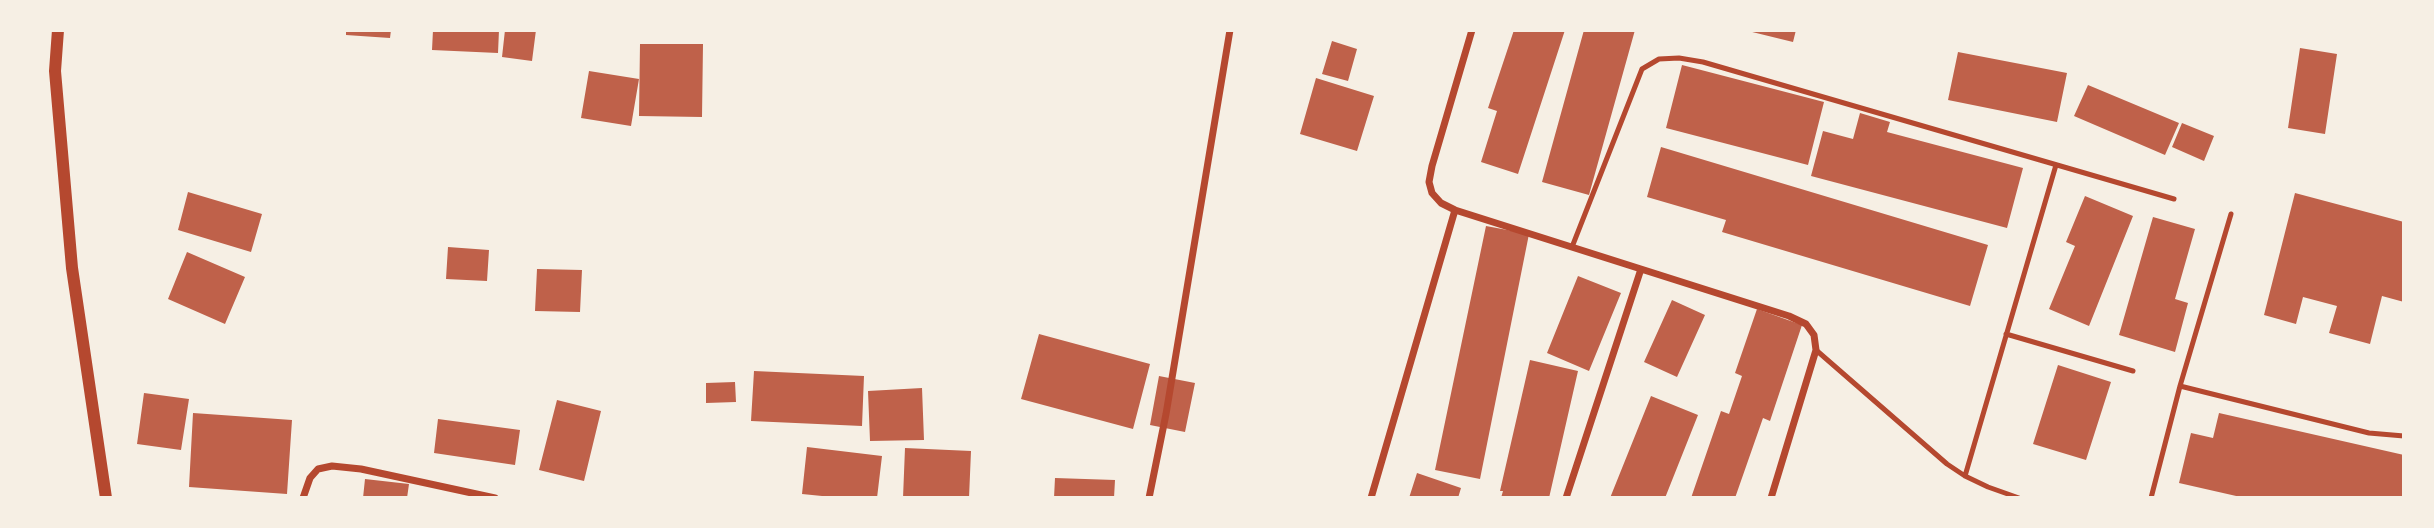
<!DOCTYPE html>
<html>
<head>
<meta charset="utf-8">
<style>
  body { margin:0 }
  #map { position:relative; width:2434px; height:528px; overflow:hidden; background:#f6efe4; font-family:Figtree,sans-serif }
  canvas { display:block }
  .frame { position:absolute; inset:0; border:32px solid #f6efe4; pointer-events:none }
</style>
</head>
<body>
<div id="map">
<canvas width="2434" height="528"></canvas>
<div class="frame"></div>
</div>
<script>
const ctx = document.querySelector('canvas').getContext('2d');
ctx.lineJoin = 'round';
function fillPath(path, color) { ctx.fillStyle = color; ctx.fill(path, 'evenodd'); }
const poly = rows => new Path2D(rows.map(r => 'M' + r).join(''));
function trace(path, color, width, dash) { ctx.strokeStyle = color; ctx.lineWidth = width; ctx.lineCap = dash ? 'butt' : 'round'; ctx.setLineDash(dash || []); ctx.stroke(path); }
const building = poly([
  [346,30,391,30,390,38,346,35],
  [433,30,499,30,498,53,432,50],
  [505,30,536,30,532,61,502,57],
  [1514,30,1565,30,1518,174,1481,162,1497,111,1488,108],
  [1584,30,1635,30,1589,195,1542,182],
  [1744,30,1796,30,1793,42],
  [1332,41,1357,49,1348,81,1322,74],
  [640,44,703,44,702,117,639,116],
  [2300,48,2337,54,2325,134,2288,128],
  [1958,52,2067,73,2057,122,1948,100],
  [1682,65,1824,102,1808,165,1666,128],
  [589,71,639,79,631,126,581,118],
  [1316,78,1374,96,1357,151,1300,134],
  [2088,85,2179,123,2165,155,2074,116],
  [1860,113,1890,122,1887,132,2023,168,2007,228,1811,176,1823,131,1853,139],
  [2182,123,2214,136,2204,161,2172,147],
  [1661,147,1988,245,1970,306,1722,232,1726,220,1647,197],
  [188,192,262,214,251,252,178,230],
  [2295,193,2404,222,2404,302,2382,296,2370,344,2329,333,2337,306,2303,297,2296,324,2264,315],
  [2085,196,2133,216,2089,326,2049,309,2075,246,2066,242],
  [2153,217,2195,229,2175,299,2188,303,2175,352,2119,335],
  [1486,226,1529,234,1480,479,1435,470],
  [448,247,489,250,487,281,446,279],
  [187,252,245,277,225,324,168,299],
  [537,269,582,270,580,312,535,311],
  [1578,276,1621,293,1589,371,1547,353],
  [1672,300,1705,315,1677,377,1644,362],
  [1757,309,1802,325,1770,421,1763,418,1735,498,1691,498,1721,411,1729,414,1742,376,1735,373],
  [1039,334,1150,364,1133,429,1021,399],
  [1530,360,1578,371,1549,498,1501,498,1503,491,1500,491],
  [2058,365,2111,382,2086,460,2033,444],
  [754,371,864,376,862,426,751,421],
  [1159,376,1195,383,1185,432,1150,425],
  [735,382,736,402,706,403,706,383],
  [922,388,924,440,870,441,868,391],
  [144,393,189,399,181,450,137,444],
  [1651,396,1698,415,1665,498,1610,498],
  [557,400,601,411,584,481,539,470],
  [193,413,292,420,287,494,189,487],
  [2219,413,2404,455,2404,498,2245,498,2179,483,2191,433,2213,438],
  [438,419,520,430,515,465,434,453],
  [807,447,882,456,877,498,842,498,802,494],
  [905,448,971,451,969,498,903,498],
  [1417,473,1461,488,1458,498,1409,498],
  [1055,478,1115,480,1114,498,1054,498],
  [365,479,409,484,407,498,363,498]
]);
const service = poly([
  [1572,247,1642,69,1659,59,1679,58,1703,62,2174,199],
  [2006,334,2133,371],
  [1816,350,1947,464,1965,476,1988,487,2019,498],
  [2180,386,2369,433,2404,436],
  [1965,476,2056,165],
  [2151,498,2180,386,2231,214]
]);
const minor = poly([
  [1472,30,1432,166,1429,182,1432,193,1441,203,1455,210,1789,316,1806,324,1814,335,1816,350,1771,498],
  [303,498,310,478,318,469,332,466,361,469,495,498],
  [1149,498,1166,414,1230,30],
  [1371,498,1455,210],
  [1566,498,1641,269]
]);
const tertiary = poly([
  [58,30,55,71,72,268,106,498]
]);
fillPath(building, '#bf614a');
trace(service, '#b5482f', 5);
trace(minor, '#b5482f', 7);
trace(tertiary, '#b5482f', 12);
</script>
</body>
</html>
